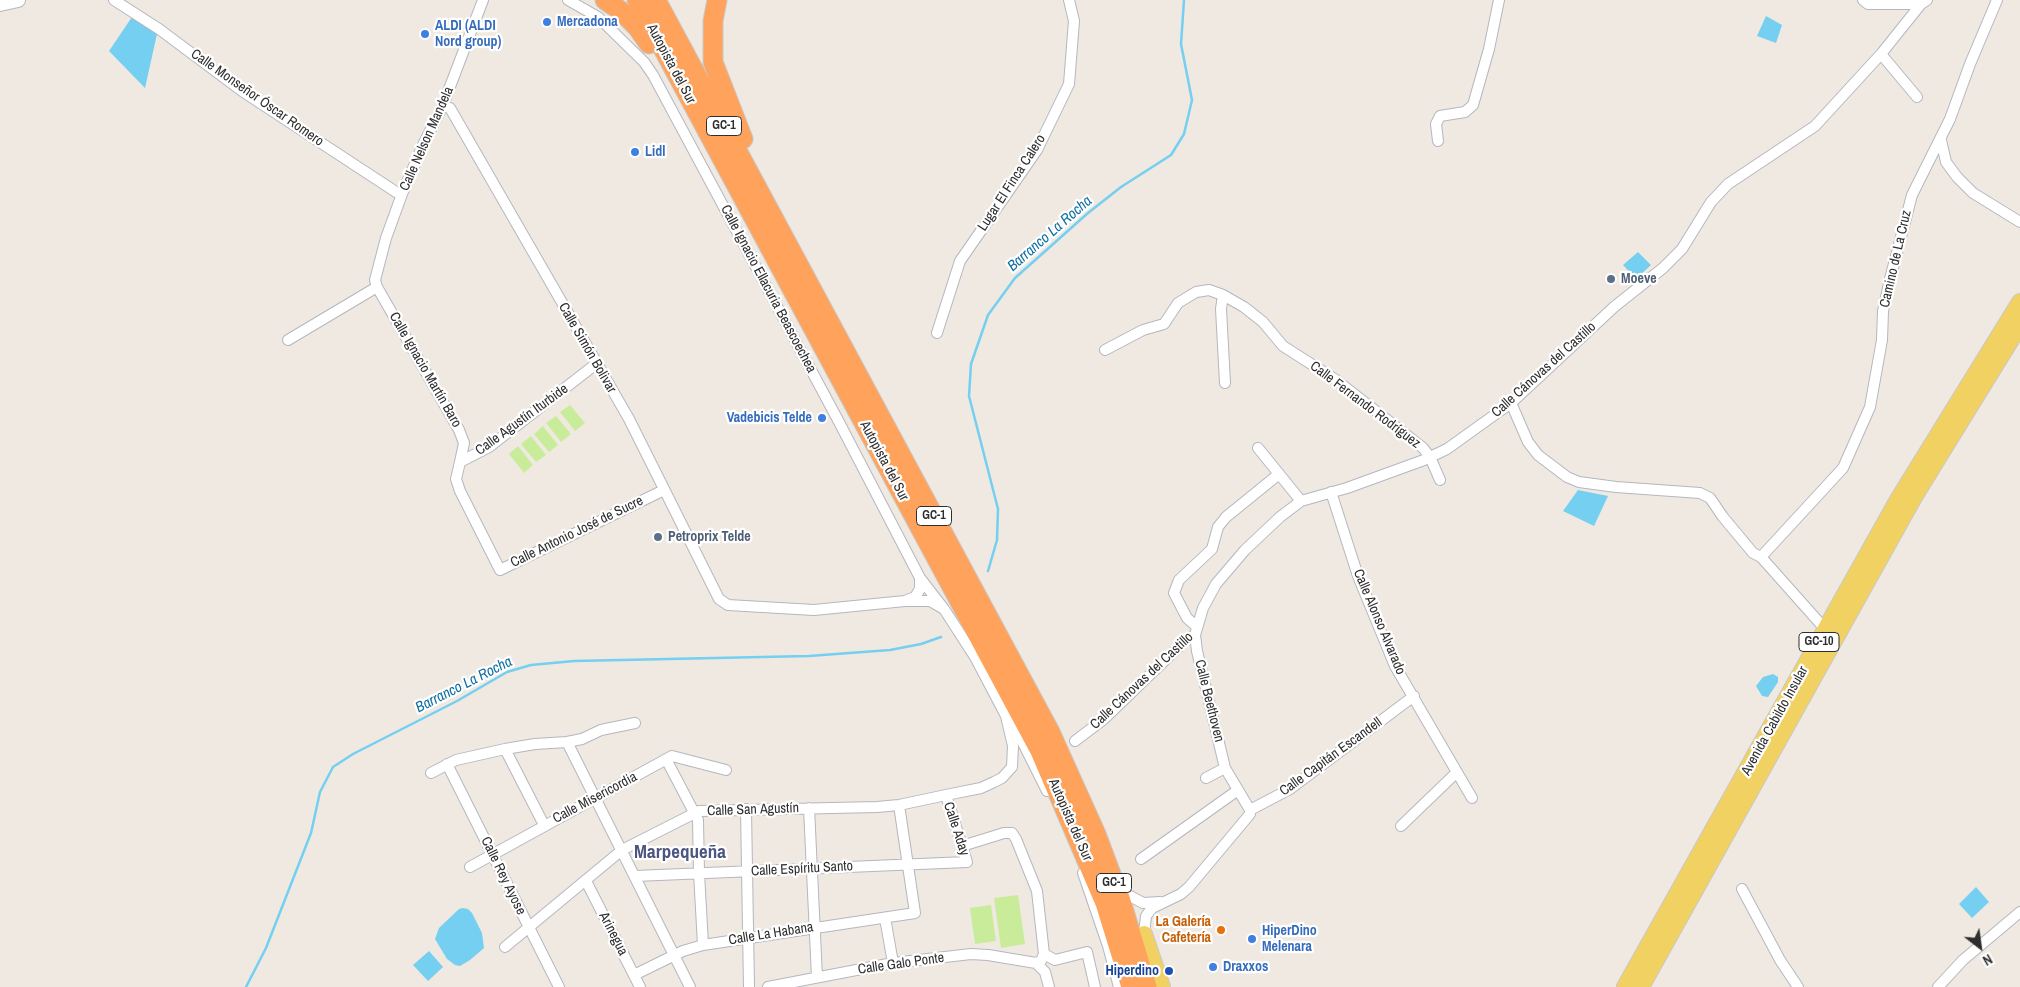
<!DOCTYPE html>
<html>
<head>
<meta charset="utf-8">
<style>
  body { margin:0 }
  #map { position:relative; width:2020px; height:987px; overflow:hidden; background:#efe9e1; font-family:"Archivo Narrow",sans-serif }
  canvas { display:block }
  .north { position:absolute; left:1955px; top:922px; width:50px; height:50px; -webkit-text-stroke:4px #fff; paint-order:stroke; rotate:150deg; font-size:14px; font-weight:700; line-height:20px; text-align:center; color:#2e2e2e }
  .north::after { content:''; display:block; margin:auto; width:18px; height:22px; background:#2e2e2e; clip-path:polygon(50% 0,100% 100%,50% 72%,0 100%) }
</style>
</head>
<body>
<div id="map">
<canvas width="2020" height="987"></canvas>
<div class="north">N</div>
</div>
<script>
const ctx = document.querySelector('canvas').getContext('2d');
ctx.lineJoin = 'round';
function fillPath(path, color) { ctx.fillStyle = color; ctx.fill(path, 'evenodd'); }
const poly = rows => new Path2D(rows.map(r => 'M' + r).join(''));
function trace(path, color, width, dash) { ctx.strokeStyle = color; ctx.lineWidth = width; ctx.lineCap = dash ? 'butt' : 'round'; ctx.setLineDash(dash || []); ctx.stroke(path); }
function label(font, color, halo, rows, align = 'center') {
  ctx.font = font + ' "Archivo Narrow",sans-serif'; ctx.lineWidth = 4.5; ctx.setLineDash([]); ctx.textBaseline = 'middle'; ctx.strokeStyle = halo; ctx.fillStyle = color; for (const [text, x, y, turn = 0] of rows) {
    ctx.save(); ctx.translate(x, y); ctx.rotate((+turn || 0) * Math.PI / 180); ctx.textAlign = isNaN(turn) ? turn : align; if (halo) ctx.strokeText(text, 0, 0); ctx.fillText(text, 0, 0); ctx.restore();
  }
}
const pitch = poly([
  [570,405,585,423,575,431,560,412],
  [556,416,571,434,561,442,546,423],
  [543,426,558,445,549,452,534,434],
  [531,436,546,455,536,462,521,444],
  [518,446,533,465,524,473,509,454],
  [1018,895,1025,944,1001,948,994,898],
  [991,905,996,941,975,944,970,908]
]);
const water = poly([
  [1766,16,1782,25,1776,43,1757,36],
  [132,17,157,34,145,88,109,51],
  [1638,252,1651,265,1636,279,1623,265],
  [1578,490,1608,496,1594,526,1563,511],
  [1773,674,1778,677,1778,682,1768,697,1762,696,1756,686,1763,677],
  [1976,887,1989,902,1972,918,1959,904],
  [463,908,468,909,472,913,482,933,484,948,470,960,460,966,455,965,447,959,435,939,439,928,459,909],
  [429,951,443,967,428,981,413,965]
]);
const stream = poly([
  [988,571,997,540,998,509,969,396,971,364,988,315,1015,278,1088,213,1121,187,1171,155,1184,134,1192,100,1181,44,1184,0],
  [246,987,266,948,311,833,320,792,333,767,353,754,457,701,507,672,531,665,574,661,809,656,890,650,921,644,941,637]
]);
const street = poly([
  [114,0,159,29,242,91,396,192,402,194],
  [568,0,598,17,644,62,653,75,839,422,920,578,920,589,915,597,907,600],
  [1863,0,1868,4,1921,4],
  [1881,54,1917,97],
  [443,105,450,108,629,419,719,599,728,605,814,610,905,601,930,601,944,609],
  [1941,140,1946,162,1957,177,1973,193,2020,222],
  [1438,141,1436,124,1440,116,1465,112,1473,105,1489,49,1499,0],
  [1223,295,1221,309,1225,383],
  [937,333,960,261,1037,150,1069,84,1074,21,1069,0],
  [288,340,377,287],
  [1105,350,1143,330,1164,324,1178,303,1196,292,1209,290,1223,295,1244,307,1263,322,1283,346,1336,380,1423,448,1430,457,1440,480],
  [596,364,489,447,460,462,456,479,460,491,500,570,664,490],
  [1511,403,1528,442,1538,455,1567,477,1579,482,1616,487,1700,493,1710,498,1723,517,1753,553,1761,557,1826,630],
  [1258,448,1301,501],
  [460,462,464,443,459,430,377,287,375,280,386,238,402,194,422,147,443,105,483,0],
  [1331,492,1358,576,1395,666,1472,798],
  [1761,557,1843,468,1870,407,1882,340,1883,311,1890,279,1912,195,1950,119,1970,64,1997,0],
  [920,578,944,609,975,657,1006,716,1018,733,1047,791],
  [1196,626,1187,618,1174,593,1179,580,1212,549,1218,527,1226,517,1279,474],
  [1195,635,1197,651,1225,768,1250,810],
  [1075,741,1104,719,1185,641,1195,635,1203,608,1216,584,1245,550,1280,517,1301,501,1347,488,1424,460,1447,449,1511,403,1614,307,1663,268,1682,249,1711,202,1728,184,1815,126,1881,54,1921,4,1927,0],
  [567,742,690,987],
  [505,749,544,825],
  [666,759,698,820,699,873,703,945],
  [447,764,559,987],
  [431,773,456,760,505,749,535,744,567,742,582,739,601,730,635,723],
  [1206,778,1225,768],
  [809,808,817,977],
  [746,809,749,987],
  [1401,826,1456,773],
  [962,846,1004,833,1012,833,1016,839,1037,891,1044,954,1041,961,1036,963],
  [1141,859,1238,790],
  [470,867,672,756,726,770],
  [1083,873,1108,946,1119,987],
  [635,876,967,862,946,795],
  [586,881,640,987],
  [1742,889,1780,960,1798,987],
  [1130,896,1143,903,1160,902],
  [885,918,893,963],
  [1144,934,1146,916,1152,908,1181,894,1189,887,1250,814,1250,810,1290,789,1414,696],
  [505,947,622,850,699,811,877,807,899,805,946,795,981,788,994,782,1002,778,1012,767,1013,746,1006,716],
  [1044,954,1055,960,1087,952,1095,987],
  [634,975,683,951,703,945,915,913,899,805],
  [768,987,893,963,971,954,988,955,1036,963,1045,972,1049,987],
  [1938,987,1963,960,2020,912]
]);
const secondary = poly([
  [0,4,18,0]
]);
const primary = poly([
  [1144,934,1162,987],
  [1625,987,1899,498,2020,302],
  [1641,987,1914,497,2020,325]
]);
const highway = poly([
  [605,0,621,11,637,27,649,44],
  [637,0,1040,751,1105,903,1131,987],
  [656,0,1050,732,1096,834,1120,898,1147,987],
  [717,0,713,21,713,62,743,139]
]);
const markers = [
  [547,22,5,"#3f7fe0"],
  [425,34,5,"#3f7fe0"],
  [635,152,5,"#3f7fe0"],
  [1611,279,5,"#5c6f8a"],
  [822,418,5,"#3f7fe0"],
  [658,537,5,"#5c6f8a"],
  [1221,930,5,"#e8710a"],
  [1252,939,5,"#3f7fe0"],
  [1213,967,5,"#3f7fe0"],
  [1169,971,5,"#1a4fb4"]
];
const shields = [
  [724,126,35],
  [934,516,35],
  [1819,642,40],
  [1114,883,35]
];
const shieldNames = [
  ["GC-1",724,126],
  ["GC-1",934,516],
  ["GC-10",1819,642],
  ["GC-1",1114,883]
];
const shopNames = [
  ["Mercadona",557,22],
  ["ALDI (ALDI",435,26],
  ["Nord group)",435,42],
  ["Lidl",645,152],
  ["Vadebicis Telde",812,418,"right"],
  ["HiperDino",1262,931],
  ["Melenara",1262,947],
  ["Draxxos",1223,967]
];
const streetNames = [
  ["Autopista del Sur",671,64,62],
  ["Calle Monseñor Óscar Romero",257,98,35],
  ["Calle Nelson Mandela",427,139,-66],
  ["Lugar El Finca Calero",1012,183,-57],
  ["Camino de La Cruz",1896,259,-77],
  ["Calle Ignacio Ellacuria Beascoechea",768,289,62],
  ["Calle Simón Bolivar",587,348,60],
  ["Calle Ignacio Martín Baro",425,370,60],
  ["Calle Cánovas del Castillo",1544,370,-42],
  ["Calle Fernando Rodríguez",1365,405,37],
  ["Calle Agustín Iturbide",522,420,-36],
  ["Autopista del Sur",884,461,62],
  ["Calle Antonio José de Sucre",577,532,-26],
  ["Calle Alonso Alvarado",1379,622,67],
  ["Calle Cánovas del Castillo",1142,681,-43],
  ["Calle Beethoven",1209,701,76],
  ["Avenida Cabildo Insular",1775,721,-61],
  ["Calle Capitán Escandell",1331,757,-36],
  ["Calle Misericordia",595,798,-28],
  ["Calle San Agustín",753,810,-2],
  ["Autopista del Sur",1070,820,66],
  ["Calle Aday",956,829,72],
  ["Calle Espíritu Santo",802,869,-3],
  ["Calle Rey Ayose",503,876,64],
  ["Arinegua",613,934,63],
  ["Calle La Habana",771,934,-9],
  ["Calle Galo Ponte",901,964,-8]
];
const serviceNames = [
  ["Moeve",1621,279],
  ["Petroprix Telde",668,537]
];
const foodNames = [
  ["La Galería",1211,922],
  ["Cafetería",1211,938]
];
const transitNames = [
  ["Hiperdino",1159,971]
];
const waterNames = [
  ["Barranco La Rocha",1050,234,-41],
  ["Barranco La Rocha",464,685,-27]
];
const districtNames = [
  ["Marpequeña",680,853]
];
fillPath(pitch, '#c9ec9a');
fillPath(water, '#75cff0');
trace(stream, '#75cff0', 2.5);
trace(street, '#b4b7c1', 12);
trace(secondary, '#b4b7c1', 16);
trace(primary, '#c9c9c9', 18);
trace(highway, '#c9c9c9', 21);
trace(street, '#fff', 10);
trace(secondary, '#fff', 14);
trace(primary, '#f2d163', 16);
trace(highway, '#ffa35c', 19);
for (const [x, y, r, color] of markers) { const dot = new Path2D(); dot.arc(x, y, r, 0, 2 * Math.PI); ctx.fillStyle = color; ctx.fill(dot); trace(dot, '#fff', 2); }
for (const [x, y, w] of shields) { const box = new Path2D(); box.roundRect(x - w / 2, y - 9.5, w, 19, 4); ctx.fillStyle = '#fff'; ctx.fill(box); trace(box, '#2e2e2e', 1); }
label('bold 12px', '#2e2e2e', null, shieldNames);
label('bold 14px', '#366cbe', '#fff', shopNames, 'left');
label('14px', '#2e2e2e', '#fff', streetNames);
label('bold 14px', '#4e5e75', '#fff', serviceNames, 'left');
label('bold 14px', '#c56008', '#fff', foodNames, 'right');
label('bold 14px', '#164399', '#fff', transitNames, 'right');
label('italic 15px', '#0d6fa3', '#fff', waterNames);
label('bold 19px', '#4d5680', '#fff', districtNames);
</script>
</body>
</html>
